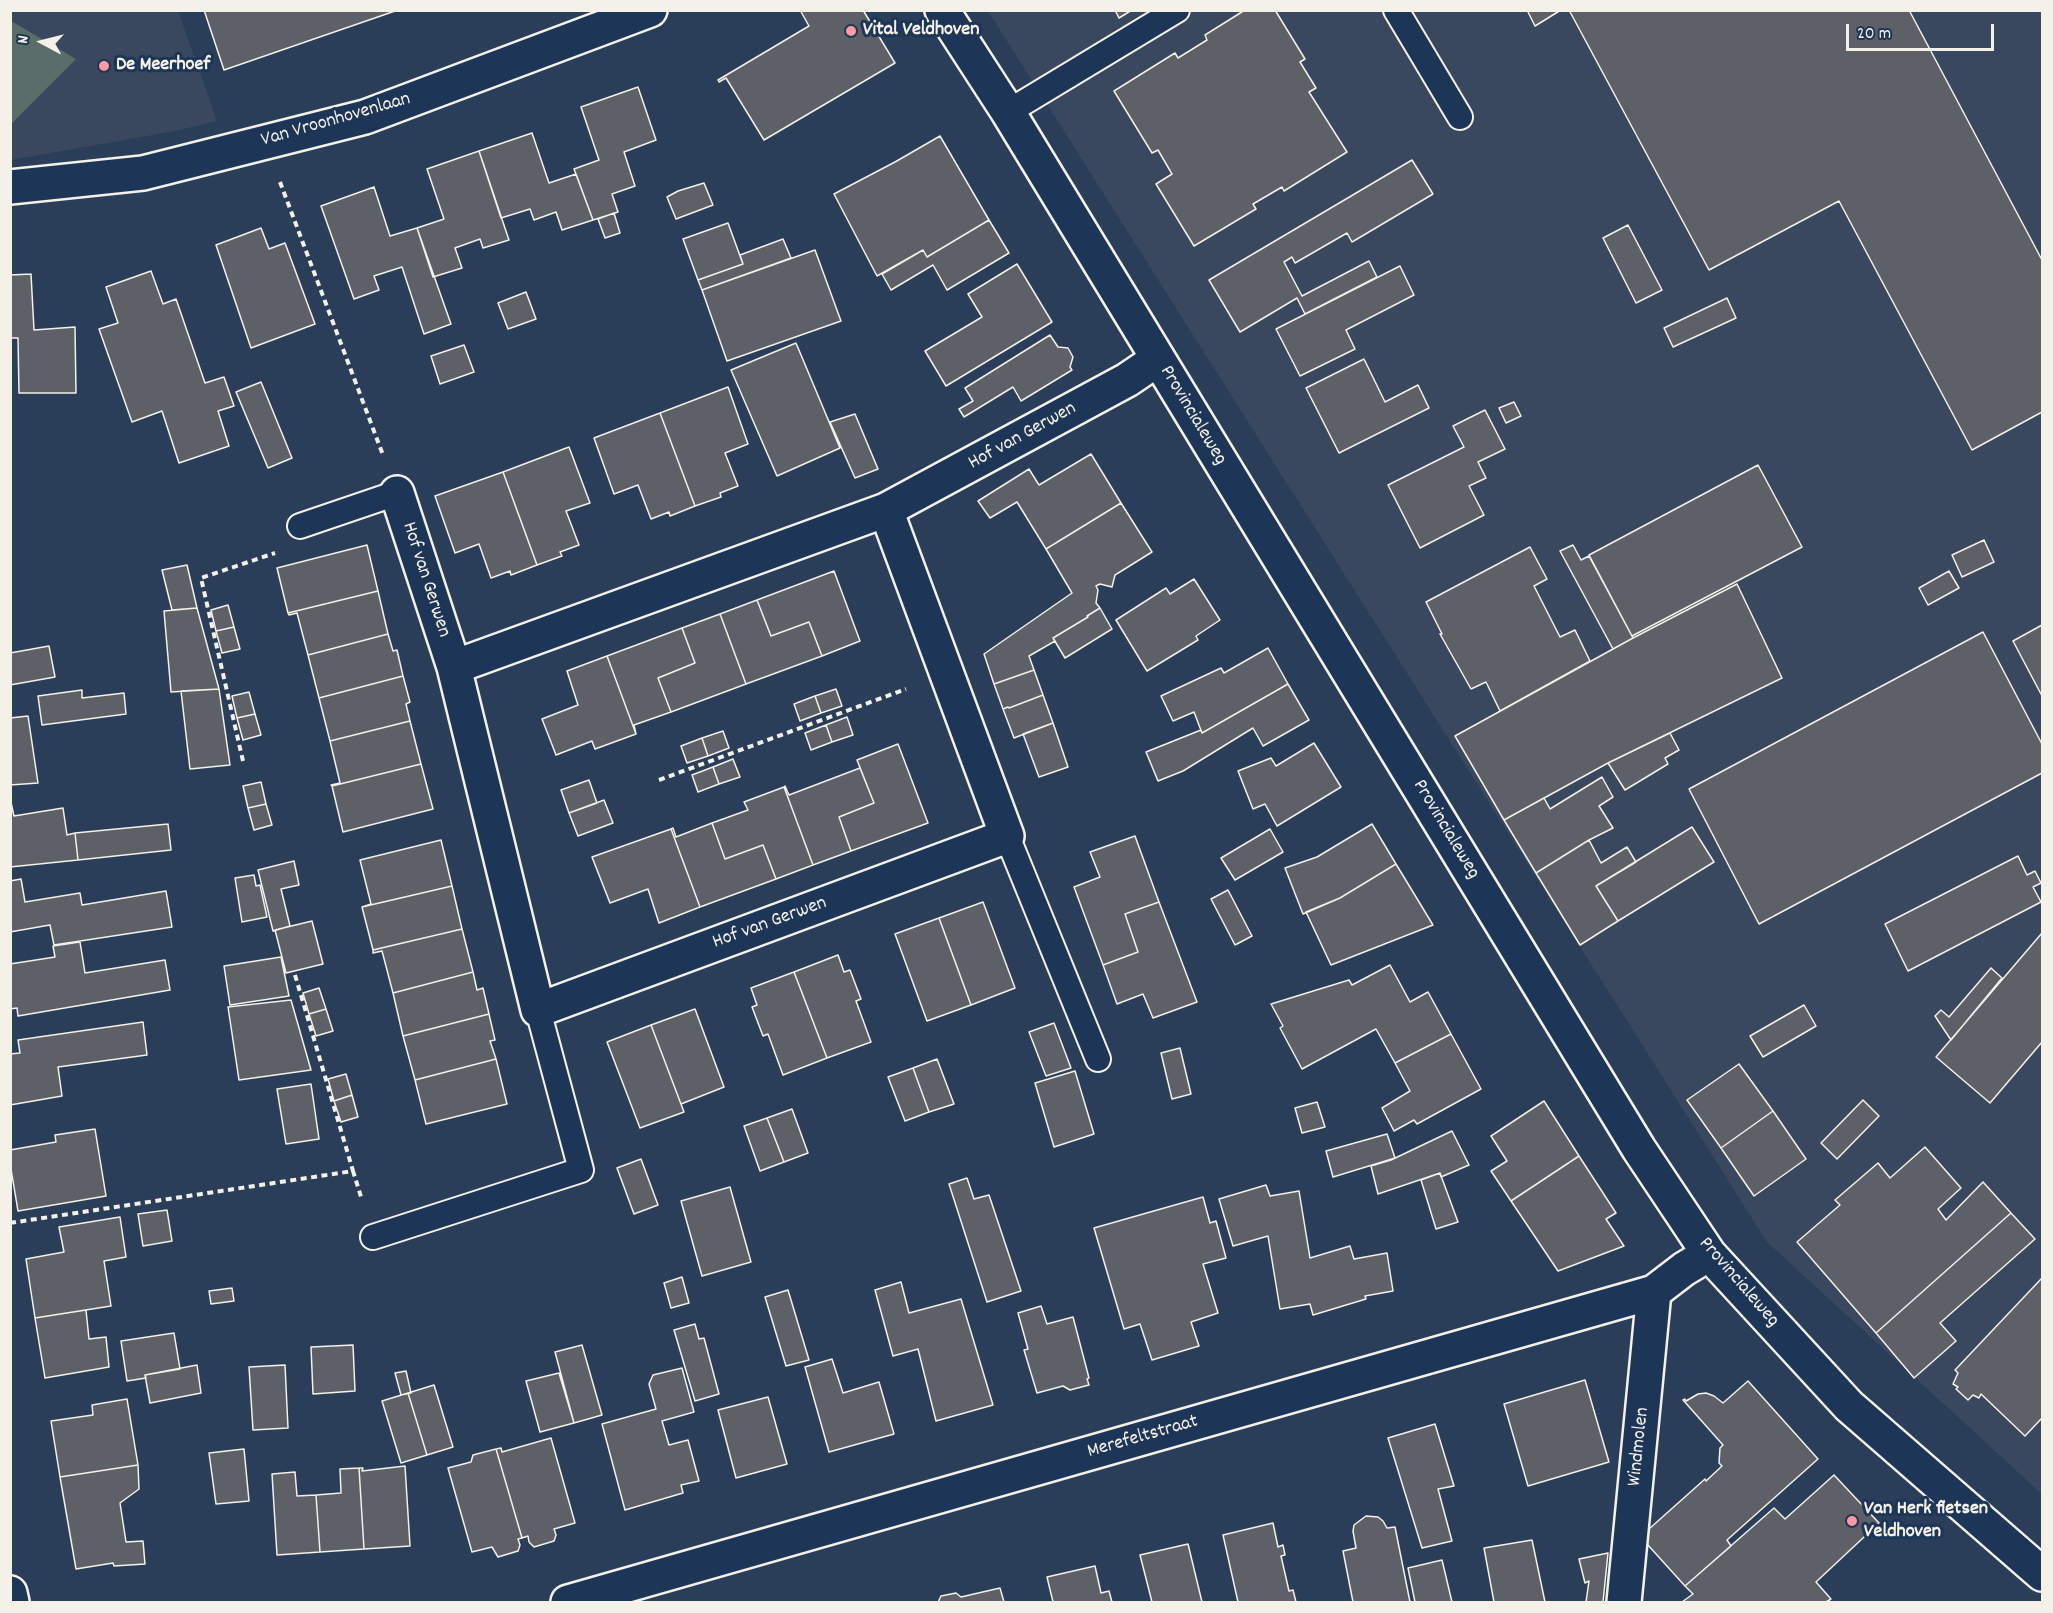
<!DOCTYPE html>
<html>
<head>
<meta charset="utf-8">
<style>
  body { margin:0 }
  #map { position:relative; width:2053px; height:1613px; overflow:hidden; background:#2a3e5a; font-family:Dekko,sans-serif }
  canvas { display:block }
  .frame { position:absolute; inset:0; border:12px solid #f4f1e8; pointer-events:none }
  .north { position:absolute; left:12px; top:12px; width:60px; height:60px; -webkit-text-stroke:4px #1d3557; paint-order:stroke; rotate:277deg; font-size:16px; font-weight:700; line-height:24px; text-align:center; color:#f4f1e8 }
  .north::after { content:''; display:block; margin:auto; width:21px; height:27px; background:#f4f1e8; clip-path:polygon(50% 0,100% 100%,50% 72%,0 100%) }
  .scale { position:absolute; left:1846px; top:24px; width:148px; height:27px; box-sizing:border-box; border:3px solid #f4f1e8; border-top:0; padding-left:8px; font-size:18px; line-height:21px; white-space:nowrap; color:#f4f1e8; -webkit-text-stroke:4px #1d3557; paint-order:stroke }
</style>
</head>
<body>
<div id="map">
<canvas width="2053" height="1613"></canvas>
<div class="frame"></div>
<div class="north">N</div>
<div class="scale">20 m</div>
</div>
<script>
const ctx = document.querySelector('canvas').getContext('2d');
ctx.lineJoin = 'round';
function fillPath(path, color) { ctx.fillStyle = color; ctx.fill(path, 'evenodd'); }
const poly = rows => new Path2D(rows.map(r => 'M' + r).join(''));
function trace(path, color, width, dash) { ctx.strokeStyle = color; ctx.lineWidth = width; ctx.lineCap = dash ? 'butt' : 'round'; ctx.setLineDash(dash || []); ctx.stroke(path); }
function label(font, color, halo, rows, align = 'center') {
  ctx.font = font + ' Dekko,sans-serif'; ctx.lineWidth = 6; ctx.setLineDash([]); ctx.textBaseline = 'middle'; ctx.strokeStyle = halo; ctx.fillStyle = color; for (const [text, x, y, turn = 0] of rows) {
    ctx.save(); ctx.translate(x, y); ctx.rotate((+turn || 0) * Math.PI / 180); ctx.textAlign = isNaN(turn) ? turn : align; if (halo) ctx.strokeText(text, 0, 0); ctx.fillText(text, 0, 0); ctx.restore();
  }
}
const built = poly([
  [10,11,178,11,217,121,175,131,11,160],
  [988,11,2042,11,2042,1494,1767,1242]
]);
const green = poly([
  [11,21,76,59,11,124]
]);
const building = poly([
  [204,10,398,10,224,70,204,10],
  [800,10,863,10,895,63,764,140,726,78,719,82,718,80,809,26,800,10],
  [1115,10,1132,10,1119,18,1115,10],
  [1245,10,1275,10,1305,59,1300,62,1316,88,1309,92,1347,152,1284,191,1282,187,1253,204,1256,209,1194,246,1156,184,1172,174,1158,150,1152,153,1114,91,1175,53,1178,58,1207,40,1205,35,1245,10],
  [1527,10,1561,10,1535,26,1527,10],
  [1569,10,1909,10,2042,260,2042,412,1972,450,1839,201,1709,270,1569,10],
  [638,87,656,140,624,152,635,186,612,194,618,212,593,220,574,169,599,160,581,107,638,87],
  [532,133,549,183,576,174,593,220,562,230,556,212,534,220,530,209,501,218,479,151,532,133],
  [940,136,989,220,927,257,923,250,877,276,834,194,895,162,940,136],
  [479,151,509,240,483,248,480,239,455,248,462,268,433,277,417,228,444,219,427,169,479,151],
  [1412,160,1433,194,1352,242,1347,233,1295,263,1292,257,1284,262,1302,296,1369,261,1377,277,1305,314,1297,298,1240,332,1209,280,1412,160],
  [704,183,713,205,676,219,667,197,678,191,704,183],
  [374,187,390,236,417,228,451,324,424,334,402,267,374,276,379,290,354,299,321,206,374,187],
  [614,213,620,233,605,238,598,219,614,213],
  [989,220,1009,253,947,290,933,265,891,290,882,274,923,250,927,257,989,220],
  [728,223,743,264,698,280,683,239,728,223],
  [1628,225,1662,290,1636,303,1603,238,1628,225],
  [261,228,269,249,285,243,315,324,251,348,216,245,261,228],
  [783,239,791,258,702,290,698,280,743,264,740,255,783,239],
  [815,250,841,321,727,361,702,290,815,250],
  [1017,264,1052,322,946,386,925,351,982,317,968,294,1017,264],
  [1400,266,1414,295,1346,330,1355,349,1300,376,1276,329,1400,266],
  [151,271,163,304,176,299,205,383,224,377,234,406,218,411,229,446,179,463,162,411,132,422,99,329,118,323,106,287,151,271],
  [31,274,34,330,75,327,76,393,19,393,18,338,10,338,10,275,31,274],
  [526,292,536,319,508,329,498,303,526,292],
  [1727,298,1736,318,1673,347,1664,328,1727,298],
  [1050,335,1058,347,1068,348,1073,357,1070,367,1072,370,1021,401,1013,387,964,417,959,409,973,401,965,388,1050,335],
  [796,343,840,448,777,476,731,370,796,343],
  [464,345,474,372,440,384,431,356,464,345],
  [1364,359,1385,402,1418,385,1429,408,1339,453,1306,388,1364,359],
  [261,382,292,458,268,468,236,392,261,382],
  [728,387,748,444,725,453,738,486,720,493,721,497,695,506,660,413,728,387],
  [1514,402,1521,416,1506,423,1499,408,1514,402],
  [1485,410,1505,449,1478,462,1486,478,1469,486,1484,515,1420,548,1388,485,1464,447,1453,426,1485,410],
  [660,413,695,506,670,516,669,512,651,519,638,485,614,494,594,438,660,413],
  [855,414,878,469,855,478,830,422,855,414],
  [569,447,590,503,566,511,579,545,560,552,562,556,537,565,503,472,569,447],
  [1091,454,1121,503,1046,549,1017,502,990,518,978,501,1029,469,1039,485,1091,454],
  [1758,465,1802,547,1632,636,1589,555,1758,465],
  [503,472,537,565,511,575,510,571,491,578,479,544,455,553,435,496,503,472],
  [1121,503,1152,552,1115,575,1112,587,1100,584,1096,586,1098,590,1096,603,1100,608,1087,616,1088,617,1053,638,1055,641,1029,656,1034,670,994,684,984,654,1072,593,1046,549,1121,503],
  [1984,540,1994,562,1962,577,1952,555,1984,540],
  [367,545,378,591,288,613,277,568,367,545],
  [1573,545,1581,560,1589,556,1633,638,1613,649,1560,551,1573,545],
  [1530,547,1547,579,1534,586,1560,637,1575,630,1590,661,1500,711,1486,682,1471,689,1440,634,1442,634,1426,602,1530,547],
  [187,565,197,608,172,610,162,570,187,565],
  [834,571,860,641,822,656,809,622,771,636,757,600,834,571],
  [1949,571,1959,588,1928,605,1919,588,1949,571],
  [1194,579,1220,620,1196,636,1198,640,1147,671,1116,620,1166,588,1170,594,1194,579],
  [1737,584,1782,678,1608,763,1504,820,1455,736,1633,638,1737,584],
  [378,591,388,634,308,655,297,613,289,615,288,613,378,591],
  [757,600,771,636,809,622,822,656,746,684,720,614,757,600],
  [228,605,234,627,216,631,211,610,228,605],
  [197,608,219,689,171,692,164,611,197,608],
  [1100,608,1112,629,1065,658,1053,638,1088,617,1087,616,1100,608],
  [720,614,746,684,671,712,658,678,695,663,682,628,720,614],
  [2042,625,2042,696,2013,641,2042,625],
  [234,627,240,649,222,653,216,631,234,627],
  [682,628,695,663,658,678,671,712,634,725,636,734,607,656,682,628],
  [1983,632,2042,744,2042,773,1759,924,1689,789,1983,632],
  [388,634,393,651,397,650,403,676,319,698,308,655,388,634],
  [49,646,55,677,10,685,10,653,49,646],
  [1268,648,1288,684,1202,733,1194,712,1173,721,1161,696,1221,668,1224,673,1268,648],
  [607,656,636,734,595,749,592,741,556,755,542,719,578,705,567,671,607,656],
  [1034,670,1043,695,1009,708,1008,707,1003,709,994,684,1034,670],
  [403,676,410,702,406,704,410,721,330,741,319,698,403,676],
  [1288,684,1309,720,1263,746,1253,728,1183,771,1158,781,1146,752,1201,730,1202,733,1288,684],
  [219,689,230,765,190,769,181,691,219,689],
  [836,689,842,706,821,713,815,696,836,689],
  [82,690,82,698,124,693,126,714,42,725,38,696,82,690],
  [249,692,255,714,237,718,232,696,249,692],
  [1043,695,1053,723,1014,738,1003,709,1008,707,1009,708,1043,695],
  [815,696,821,713,800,721,794,704,815,696],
  [255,714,261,735,243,740,237,718,255,714],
  [28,716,38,783,10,785,10,718,28,716],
  [847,717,853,735,832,742,826,725,847,717],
  [410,721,421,764,332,786,331,785,340,783,330,741,410,721],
  [1053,723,1068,767,1039,777,1023,734,1053,723],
  [826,725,832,742,811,750,805,733,826,725],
  [723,731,729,748,708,756,702,738,723,731],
  [1670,733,1679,750,1665,758,1668,764,1625,790,1608,763,1670,733],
  [702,738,708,756,687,763,681,746,702,738],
  [1314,743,1341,787,1277,826,1265,804,1253,809,1238,771,1271,758,1276,766,1314,743],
  [898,744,928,823,851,851,839,817,874,803,857,760,898,744],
  [733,759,740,777,719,784,713,767,733,759],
  [421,764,433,809,343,832,332,786,421,764],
  [713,767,719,784,698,792,692,775,713,767],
  [860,768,874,803,839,817,851,851,813,865,784,787,785,786,789,795,860,768],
  [1602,777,1613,797,1599,806,1613,828,1589,840,1536,873,1504,820,1544,798,1550,809,1602,777],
  [589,780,597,803,569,813,561,790,589,780],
  [261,782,266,804,248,808,243,786,261,782],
  [784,787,813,865,776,879,763,845,725,859,712,823,748,810,744,802,784,787],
  [10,798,14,816,63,808,67,835,75,833,78,860,10,867,10,798],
  [604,800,613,823,578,836,569,813,604,800],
  [266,804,272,825,254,830,248,808,266,804],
  [712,823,725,859,763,845,776,879,700,907,671,829,673,828,676,837,712,823],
  [168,824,171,850,78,860,75,833,168,824],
  [1372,824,1396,864,1340,898,1303,914,1285,868,1317,857,1372,824],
  [1692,827,1714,862,1618,921,1596,886,1692,827],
  [671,829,700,907,659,923,648,889,610,903,592,857,671,829],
  [1270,829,1283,852,1235,880,1221,858,1270,829],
  [1135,836,1159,902,1125,914,1138,952,1103,965,1074,887,1100,877,1090,852,1135,836],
  [441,840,452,886,362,907,371,904,360,860,441,840],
  [1589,840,1601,863,1627,847,1636,862,1596,886,1618,921,1580,945,1536,873,1589,840],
  [2018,856,2027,875,2035,871,2041,883,2033,887,2041,902,1908,971,1885,924,2018,856],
  [294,861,299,885,281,889,290,926,273,931,258,870,294,861],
  [1396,864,1433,925,1331,965,1306,912,1340,898,1396,864],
  [254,875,256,886,260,885,267,917,242,922,235,878,254,875],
  [21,879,25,902,80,893,82,905,166,891,172,927,54,945,50,925,10,932,10,881,21,879],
  [452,886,462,929,373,950,362,907,452,886],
  [1228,890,1252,936,1235,945,1211,899,1228,890],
  [983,902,1015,988,971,1005,939,918,983,902],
  [1159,902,1197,1002,1153,1018,1143,994,1117,1004,1103,965,1138,952,1125,914,1159,902],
  [939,918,971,1005,927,1021,895,934,939,918],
  [312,921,323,964,286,973,275,930,312,921],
  [462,929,473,972,393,993,382,951,373,953,373,950,462,929],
  [2042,933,2042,1042,1990,1103,1936,1057,2042,933],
  [80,942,85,973,165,960,170,990,18,1016,17,1008,10,1009,10,964,55,957,53,946,80,942],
  [838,955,844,972,850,970,861,999,856,1001,871,1042,827,1058,794,972,838,955],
  [281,957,289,996,230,1005,224,966,281,957],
  [1390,965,1410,1002,1428,992,1451,1034,1395,1063,1376,1029,1302,1069,1280,1028,1283,1026,1271,1004,1349,980,1352,985,1390,965],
  [1991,968,2002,978,1951,1040,1935,1016,1941,1010,1949,1017,1991,968],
  [473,972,477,990,483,988,489,1014,403,1036,393,993,473,972],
  [794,972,827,1058,783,1075,768,1034,763,1036,752,1007,757,1005,751,988,794,972],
  [319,988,326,1009,309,1014,303,993,319,988],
  [291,1000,311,1070,239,1080,228,1007,291,1000],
  [1804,1005,1816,1026,1763,1057,1750,1036,1804,1005],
  [326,1009,333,1031,316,1036,309,1014,326,1009],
  [695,1009,724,1087,681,1104,684,1112,651,1025,695,1009],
  [489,1014,495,1040,490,1041,496,1059,415,1080,403,1036,489,1014],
  [143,1022,147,1055,58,1067,62,1096,10,1105,10,1054,20,1053,18,1040,143,1022],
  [1054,1023,1071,1068,1046,1076,1029,1032,1054,1023],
  [651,1025,684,1112,640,1128,607,1042,651,1025],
  [1451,1034,1481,1089,1417,1124,1414,1120,1394,1131,1382,1108,1410,1091,1395,1063,1451,1034],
  [1180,1048,1191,1094,1172,1099,1161,1053,1180,1048],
  [496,1059,507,1104,426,1124,415,1080,496,1059],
  [937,1059,954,1104,929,1112,913,1068,937,1059],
  [1739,1064,1773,1111,1721,1148,1687,1100,1739,1064],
  [913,1068,929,1112,905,1121,888,1077,913,1068],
  [1075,1071,1094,1134,1054,1147,1035,1083,1075,1071],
  [346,1074,352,1095,334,1101,328,1079,346,1074],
  [311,1084,319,1139,286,1144,277,1089,311,1084],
  [352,1095,358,1117,341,1122,334,1101,352,1095],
  [1863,1100,1879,1116,1837,1159,1821,1143,1863,1100],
  [1544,1101,1579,1156,1511,1201,1491,1171,1507,1161,1491,1136,1544,1101],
  [1317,1102,1325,1127,1302,1133,1295,1108,1317,1102],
  [792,1109,808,1153,784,1162,767,1118,792,1109],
  [1773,1111,1806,1159,1754,1196,1721,1148,1773,1111],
  [767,1118,784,1162,760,1171,744,1126,767,1118],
  [95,1129,106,1196,18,1211,10,1163,10,1150,56,1142,55,1135,95,1129],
  [1452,1131,1469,1165,1441,1177,1440,1173,1378,1194,1371,1166,1391,1160,1452,1131],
  [1387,1134,1395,1158,1333,1177,1326,1151,1387,1134],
  [1925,1147,1961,1188,1938,1209,1946,1220,1983,1182,2011,1213,1876,1333,1797,1242,1840,1205,1835,1200,1878,1163,1890,1178,1925,1147],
  [1579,1156,1616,1213,1606,1219,1624,1246,1558,1271,1511,1201,1579,1156],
  [641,1159,658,1205,634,1214,617,1168,641,1159],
  [1440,1173,1458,1222,1436,1229,1421,1180,1440,1173],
  [967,1178,974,1199,989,1195,1021,1291,987,1302,949,1184,967,1178],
  [1266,1185,1270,1196,1299,1191,1310,1258,1350,1246,1354,1259,1387,1253,1393,1291,1365,1296,1366,1299,1313,1315,1310,1304,1280,1309,1268,1236,1233,1246,1219,1199,1266,1185],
  [730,1187,751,1262,702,1276,681,1201,730,1187],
  [1203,1197,1210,1223,1216,1221,1226,1258,1203,1264,1218,1313,1191,1322,1199,1346,1152,1360,1140,1324,1124,1329,1094,1228,1203,1197],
  [167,1210,172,1241,143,1246,138,1214,167,1210],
  [2011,1213,2035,1239,1940,1323,1956,1341,1914,1378,1876,1333,2011,1213],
  [120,1217,126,1257,104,1261,111,1306,35,1318,26,1259,64,1252,59,1227,120,1217],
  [682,1277,689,1303,671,1308,664,1283,682,1277],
  [2042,1278,2042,1418,2025,1436,1981,1394,1979,1398,1973,1395,1968,1400,1956,1389,1958,1387,1953,1384,1958,1373,1955,1370,2042,1278],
  [901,1282,909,1313,961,1299,993,1405,936,1421,918,1349,893,1356,875,1290,901,1282],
  [232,1288,234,1301,211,1304,209,1291,232,1288],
  [788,1290,809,1360,786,1366,765,1297,788,1290],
  [1041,1306,1047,1324,1073,1317,1089,1378,1087,1379,1089,1385,1070,1390,1063,1386,1037,1393,1024,1350,1028,1349,1018,1313,1041,1306],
  [86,1310,89,1339,106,1337,109,1367,45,1378,35,1318,86,1310],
  [695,1324,699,1339,704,1338,719,1394,695,1401,674,1330,695,1324],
  [174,1333,180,1369,145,1375,146,1378,127,1381,121,1341,174,1333],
  [353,1345,355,1391,313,1394,311,1347,353,1345],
  [582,1345,602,1415,574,1423,555,1352,582,1345],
  [832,1359,843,1393,879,1382,894,1434,829,1452,805,1367,832,1359],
  [197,1365,201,1393,150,1403,145,1375,197,1365],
  [285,1365,288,1428,253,1430,249,1367,285,1365],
  [682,1368,694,1412,662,1421,669,1445,688,1440,699,1481,681,1485,683,1493,625,1510,602,1424,656,1409,649,1384,653,1375,682,1368],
  [406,1371,411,1393,401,1395,395,1373,406,1371],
  [559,1373,574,1423,540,1432,526,1381,559,1373],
  [1585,1380,1609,1462,1528,1486,1504,1404,1585,1380],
  [1748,1381,1818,1459,1727,1540,1731,1546,1685,1586,1647,1544,1649,1529,1705,1479,1706,1481,1722,1466,1719,1463,1720,1448,1723,1445,1683,1400,1685,1399,1686,1401,1698,1394,1706,1393,1714,1396,1723,1403,1748,1381],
  [434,1385,453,1447,427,1455,408,1393,434,1385],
  [408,1393,427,1455,401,1463,382,1401,408,1393],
  [768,1397,787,1464,736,1478,718,1410,768,1397],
  [127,1399,138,1465,60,1477,51,1421,93,1415,92,1405,127,1399],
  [1435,1424,1454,1486,1438,1489,1452,1541,1422,1548,1388,1438,1435,1424],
  [551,1438,575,1523,554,1529,556,1535,554,1541,534,1547,529,1542,528,1536,522,1538,496,1449,501,1448,502,1452,551,1438],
  [244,1449,249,1501,216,1504,209,1453,244,1449],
  [496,1449,522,1538,518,1539,520,1545,518,1551,498,1557,492,1547,472,1552,448,1468,471,1462,473,1455,496,1449],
  [138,1465,139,1489,120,1503,126,1542,143,1541,145,1564,114,1566,113,1563,76,1569,60,1477,138,1465],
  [405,1466,410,1546,364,1549,359,1468,363,1468,362,1471,405,1466],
  [359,1468,364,1549,320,1552,316,1495,341,1493,340,1469,359,1468],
  [295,1472,297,1496,316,1495,320,1552,277,1555,272,1474,295,1472],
  [1834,1475,1879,1523,1816,1582,1831,1599,1826,1602,1682,1602,1693,1594,1685,1586,1774,1508,1785,1519,1834,1475],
  [1366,1516,1378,1517,1383,1521,1387,1528,1395,1527,1410,1602,1353,1602,1343,1551,1356,1548,1353,1531,1354,1525,1366,1516],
  [1273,1523,1278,1547,1283,1545,1285,1555,1281,1556,1289,1591,1293,1590,1296,1602,1238,1602,1223,1535,1273,1523],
  [1532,1540,1545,1602,1494,1602,1484,1548,1532,1540],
  [1188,1544,1202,1602,1152,1602,1140,1555,1188,1544],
  [1608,1553,1603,1602,1586,1602,1589,1581,1585,1583,1579,1559,1608,1553],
  [1442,1560,1452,1602,1415,1602,1408,1568,1442,1560],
  [1095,1566,1101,1593,1109,1591,1112,1602,1053,1602,1047,1577,1095,1566],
  [1000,1588,1004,1602,938,1602,941,1596,956,1593,961,1597,1000,1588]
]);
const path = poly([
  [280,182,383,455],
  [243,761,201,578,275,553],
  [659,780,906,689],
  [295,975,353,1171],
  [10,1223,353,1171,362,1200]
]);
const lane = poly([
  [1396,10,1460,117],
  [1008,112,1177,10],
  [300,526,397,493],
  [1007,836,1098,1059],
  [373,1237,581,1170,538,1010]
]);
const street = poly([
  [942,10,1008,112,1639,1149,1709,1254,1849,1406,2042,1574],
  [10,187,143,173,365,117,650,10],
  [397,493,454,667,886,510,1127,380,1158,359],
  [454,667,538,1010,1007,836,886,510],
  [10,1593,12,1602],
  [568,1602,1654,1292,1684,1269,1709,1254],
  [1624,1602,1654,1292]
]);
const markers = [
  [851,31,6,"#ff9aa2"],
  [104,66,6,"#ff9aa2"],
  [1852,1521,6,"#ff9aa2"]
];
const poiNames = [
  ["Vital Veldhoven",863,31],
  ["De Meerhoef",116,66],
  ["Van Herk fietsen",1864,1510],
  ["Veldhoven",1864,1533]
];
const streetNames = [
  ["Van Vroonhovenlaan",336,121,-16],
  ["Provincialeweg",1192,416,59],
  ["Hof van Gerwen",1023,437,-29],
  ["Hof van Gerwen",425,580,72],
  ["Provincialeweg",1445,830,59],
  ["Hof van Gerwen",770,924,-20],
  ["Provincialeweg",1738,1283,49],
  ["Merefeltstraat",1143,1438,-16],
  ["Windmolen",1640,1447,-84]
];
fillPath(built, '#39485e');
fillPath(green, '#5a6d68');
fillPath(building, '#5d6067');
trace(building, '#f4f1e8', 1.5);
trace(lane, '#f4f1e8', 28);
trace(street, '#f4f1e8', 38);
trace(path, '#f4f1e8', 4, [6, 4.5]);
trace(lane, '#1d3557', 24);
trace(street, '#1d3557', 33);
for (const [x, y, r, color] of markers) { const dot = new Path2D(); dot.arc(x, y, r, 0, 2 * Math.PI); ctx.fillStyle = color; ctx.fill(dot); trace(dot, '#1d3557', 2); }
label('bold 20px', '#f4f1e8', '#1d3557', poiNames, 'left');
label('20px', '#f4f1e8', '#1d3557', streetNames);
</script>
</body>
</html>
